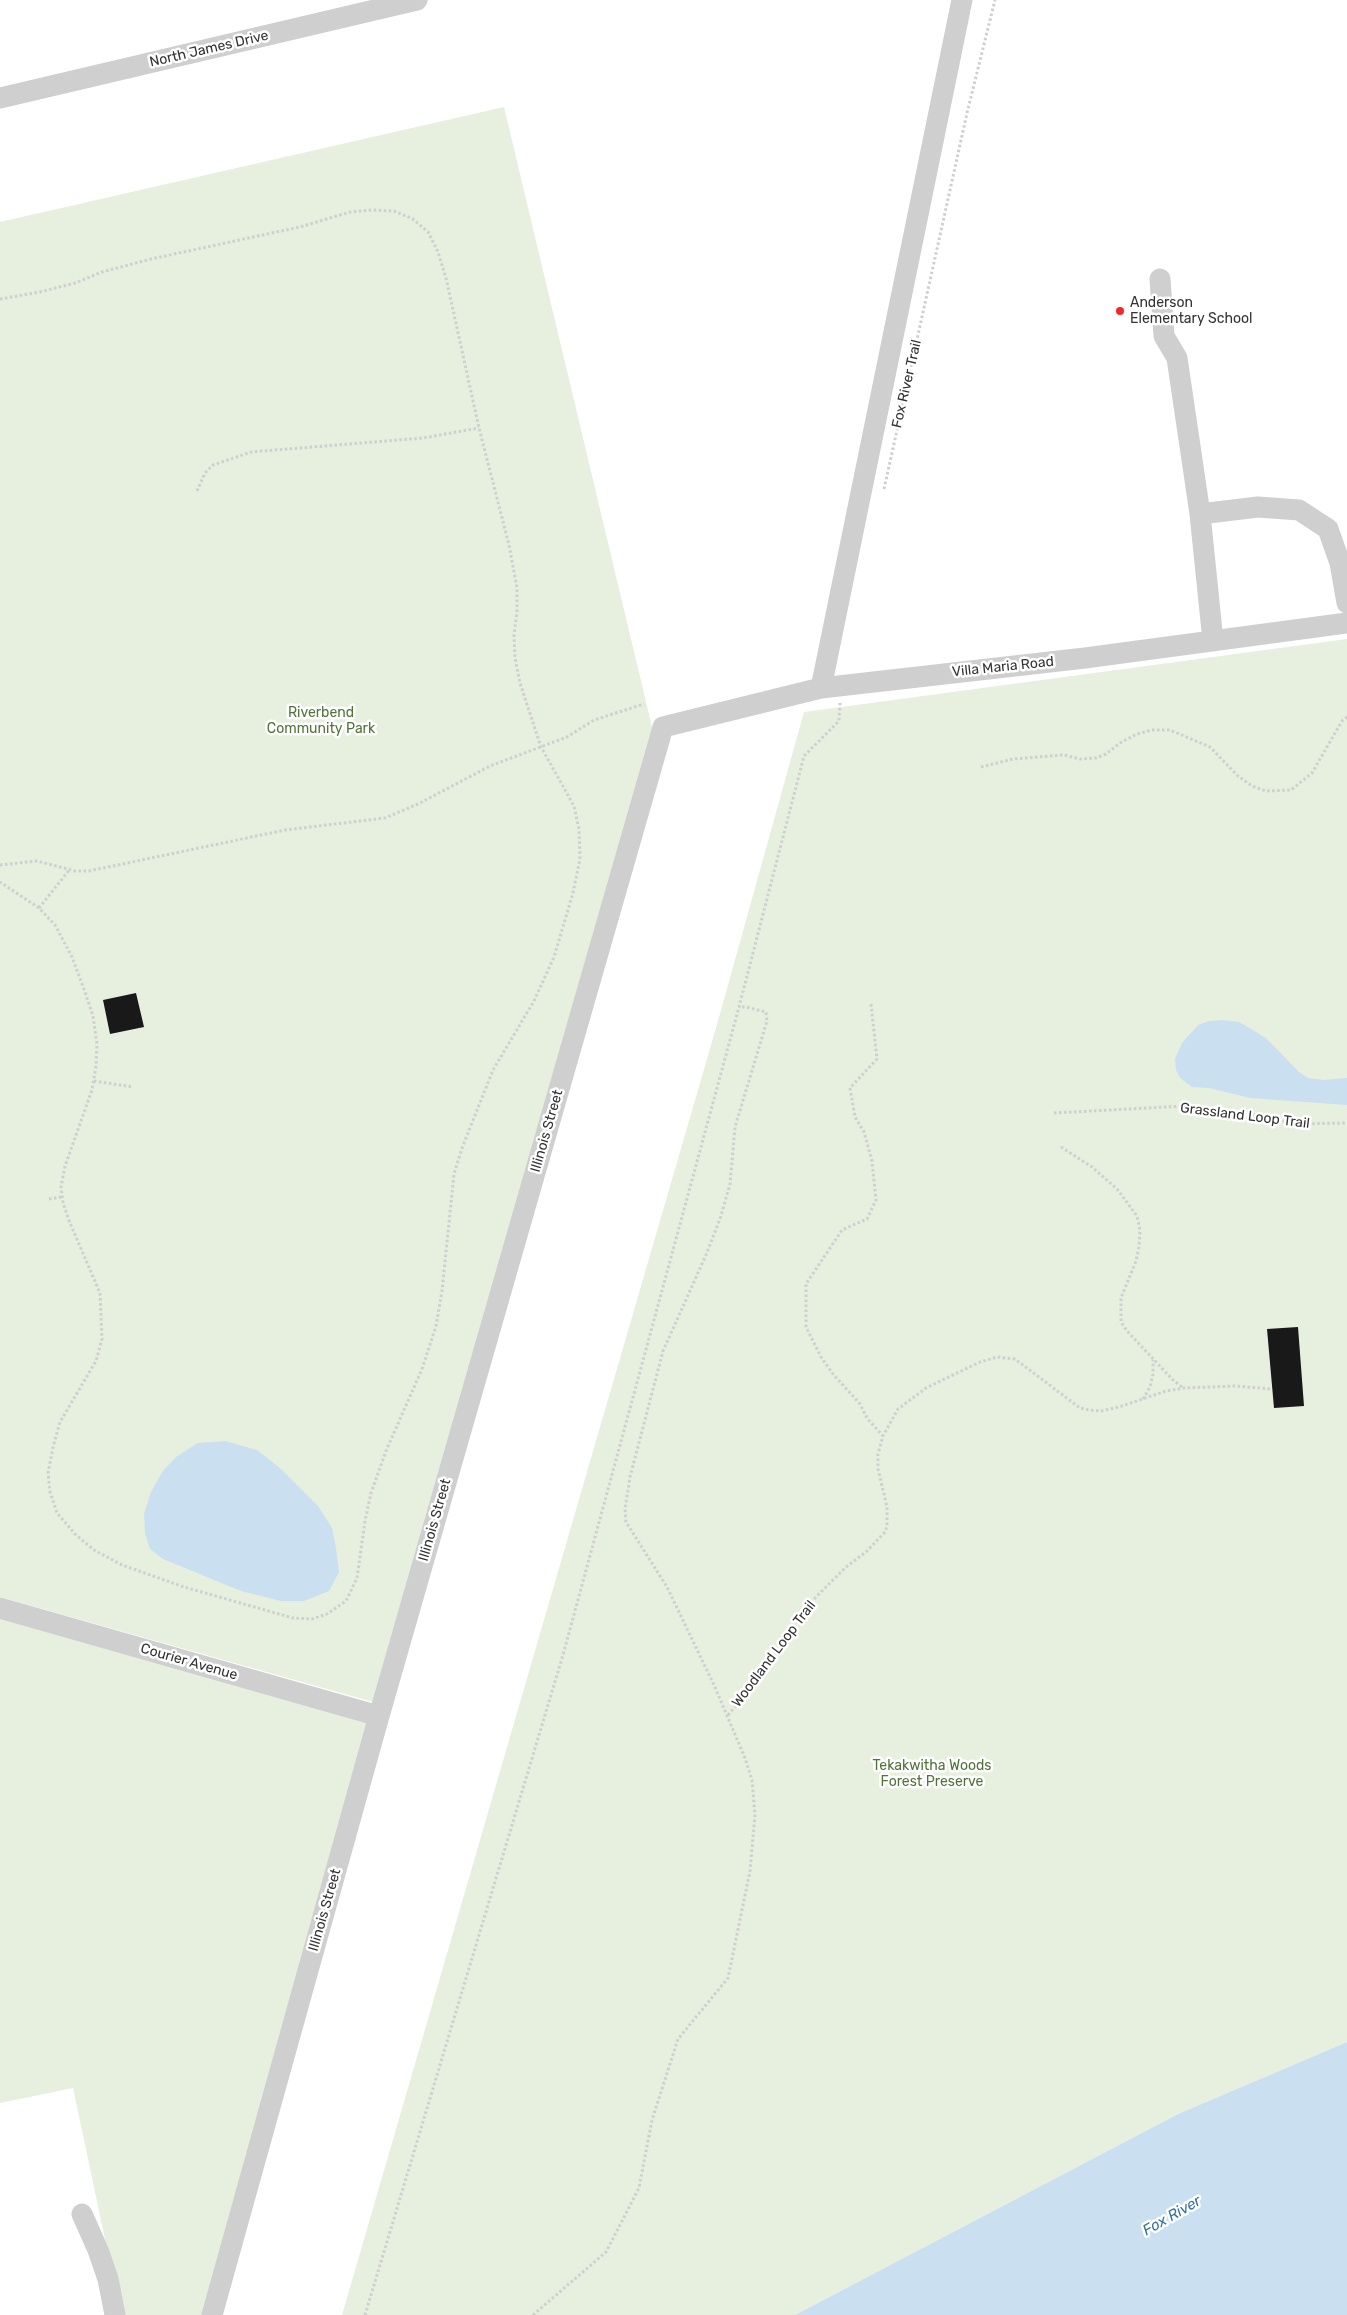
<!DOCTYPE html>
<html>
<head>
<meta charset="utf-8">
<style>
  body { margin:0 }
  canvas { display:block; background:#fff }
</style>
</head>
<body>
<canvas width="1347" height="2315"></canvas>
<script>
const ctx = document.querySelector('canvas').getContext('2d');
ctx.lineJoin = 'round';
function fillPath(path, color) { ctx.fillStyle = color; ctx.fill(path, 'evenodd'); }
const poly = rows => new Path2D(rows.map(r => 'M' + r).join(''));
function trace(path, color, width, dash) { ctx.strokeStyle = color; ctx.lineWidth = width; ctx.lineCap = dash ? 'butt' : 'round'; ctx.setLineDash(dash || []); ctx.stroke(path); }
function label(font, color, halo, rows, align = 'center') {
  ctx.font = font + ' Rubik,sans-serif'; ctx.lineWidth = 5; ctx.setLineDash([]); ctx.textBaseline = 'middle'; ctx.strokeStyle = halo; ctx.fillStyle = color; for (const [text, x, y, turn = 0] of rows) {
    ctx.save(); ctx.translate(x, y); ctx.rotate((+turn || 0) * Math.PI / 180); ctx.textAlign = isNaN(turn) ? turn : align; if (halo) ctx.strokeText(text, 0, 0); ctx.fillText(text, 0, 0); ctx.restore();
  }
}
const green = poly([
  [504,107,652,727,373,1702,0,1597,0,222],
  [1347,639,1347,2042,1178,2114,795,2315,342,2315,716,1028,804,712],
  [0,1617,370,1721,202,2315,121,2315,73,2088,0,2103]
]);
const water = poly([
  [1223,1020,1239,1022,1266,1038,1299,1072,1308,1078,1324,1080,1347,1078,1347,1105,1250,1098,1209,1088,1192,1087,1180,1078,1176,1070,1175,1059,1182,1043,1198,1025,1209,1021],
  [225,1441,257,1450,281,1469,318,1506,332,1528,336,1548,339,1572,329,1591,304,1601,281,1601,241,1591,163,1559,150,1549,145,1533,144,1514,151,1492,163,1471,176,1457,198,1443],
  [1347,2042,1347,2315,795,2315,1178,2114]
]);
const building = poly([
  [136,993,144,1027,110,1034,103,1000],
  [1298,1327,1304,1406,1274,1408,1267,1329]
]);
const path = poly([
  [0,299,40,292,75,283,102,272,151,259,300,227,350,212,372,210,394,211,413,219,428,232,438,252,446,278,479,428,509,545,517,588,517,612,514,635,515,658,520,683,541,747,574,806,579,829,580,859,573,893,554,957,534,1001,493,1070,462,1148,454,1174,442,1291,436,1326,422,1369,386,1451,371,1493,365,1521,357,1578,346,1601,327,1614,312,1619,293,1618,184,1587,122,1565,94,1550,76,1535,57,1513,50,1492,48,1473,53,1447,60,1422,96,1361,102,1339,100,1293,70,1223,63,1203,61,1187,65,1166,92,1090,96,1066,97,1044,93,1016,85,992,72,957,55,925,39,908,0,882],
  [884,489,967,113,995,0],
  [197,491,205,473,213,465,251,452,423,438,479,428],
  [981,767,1013,759,1050,756,1064,755,1080,759,1096,758,1106,754,1120,743,1137,734,1152,730,1170,730,1210,747,1238,776,1252,786,1266,791,1291,790,1312,773,1342,721,1347,717],
  [0,865,37,861,75,871,89,871,285,830,385,818,418,804,490,766,567,737,594,720,644,704],
  [39,908,70,869],
  [871,1004,877,1059,850,1088,855,1117,864,1132,872,1161,876,1200,867,1219,842,1230,806,1284,806,1327,821,1357,833,1374,860,1404,867,1418,883,1436],
  [94,1081,133,1087],
  [1054,1113,1184,1106,1255,1115,1296,1124,1347,1123],
  [1061,1147,1092,1167,1117,1189,1137,1216,1140,1230,1139,1247,1136,1261,1121,1298,1121,1322,1127,1331,1172,1379,1183,1388],
  [49,1199,62,1197],
  [1143,1399,1150,1387,1153,1374,1153,1360],
  [728,1715,761,1676,805,1608,846,1567,866,1552,885,1532,887,1526,887,1507,878,1469,878,1454,883,1436,898,1409,926,1388,980,1362,997,1357,1015,1359,1080,1408,1089,1410,1101,1411,1119,1407,1166,1391,1184,1388,1235,1386,1272,1389],
  [365,2315,563,1655,739,1007,804,756,839,721,840,703],
  [533,2315,606,2252,639,2188,652,2120,678,2039,728,1978,750,1871,755,1815,752,1780,745,1758,714,1685,667,1587,626,1522,625,1509,630,1477,663,1351,706,1255,721,1216,730,1184,735,1127,767,1021,766,1012,746,1007,739,1007]
]);
const minor = poly([
  [0,98,417,0],
  [1160,279,1164,336,1177,358,1200,514,1213,641],
  [1200,514,1258,507,1299,510,1328,529,1340,563,1347,603],
  [821,688,962,0],
  [0,1608,379,1716],
  [82,2214,98,2250,108,2279,115,2315],
  [212,2315,379,1716,663,727,821,688,1085,658,1347,623]
]);
const markers = [
  [1120,311,5,"#f6262b"]
];
const streetNames = [
  ["North James Drive",209,49,-13],
  ["Fox River Trail",907,384,-77],
  ["Villa Maria Road",1003,667,-6],
  ["Grassland Loop Trail",1245,1116,7],
  ["Illinois Street",547,1131,-74],
  ["Illinois Street",435,1520,-74],
  ["Woodland Loop Trail",774,1654,-53],
  ["Courier Avenue",189,1662,16],
  ["Illinois Street",325,1910,-74]
];
const poiNames = [
  ["Anderson",1130,303],
  ["Elementary School",1130,319]
];
const parkNames = [
  ["Riverbend",321,713],
  ["Community Park",321,729],
  ["Tekakwitha Woods",932,1766],
  ["Forest Preserve",932,1782]
];
const waterNames = [
  ["Fox River",1172,2216,-30]
];
fillPath(green, '#e7efdf');
fillPath(water, '#cadff0');
fillPath(building, '#191919');
trace(path, '#cfcfcf', 3, [2.5, 2.5]);
trace(minor, '#cfcfcf', 21);
for (const [x, y, r, color] of markers) { const dot = new Path2D(); dot.arc(x, y, r, 0, 2 * Math.PI); ctx.fillStyle = color; ctx.fill(dot); trace(dot, '#fff', 2); }
label('14px', '#323232', '#fff', streetNames);
label('14px', '#323232', '#fff', poiNames, 'left');
label('14px', '#517339', '#fff', parkNames);
label('italic 15px', '#36709d', '#fff', waterNames);
</script>
</body>
</html>
